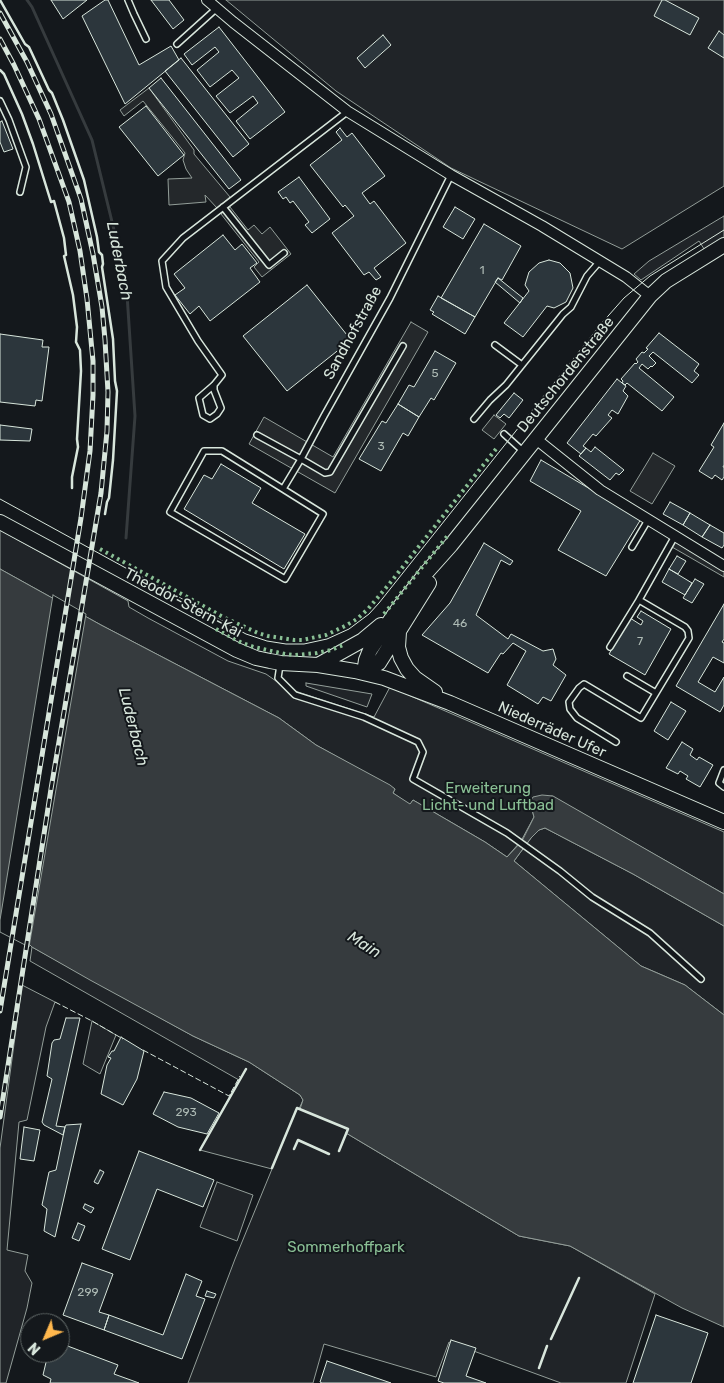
<!DOCTYPE html>
<html>
<head>
<meta charset="utf-8">
<style>
  body { margin:0 }
  #map { position:relative; width:724px; height:1383px; overflow:hidden; background:#14181c; font-family:Rubik,sans-serif }
  canvas { display:block }
  .north { position:absolute; left:20px; top:1313px; width:50px; height:50px; box-sizing:border-box; background:#14181c; border:1px solid #626a69; border-radius:50%; rotate:225deg; font-size:14px; font-weight:700; line-height:20px; text-align:center; color:#d8e6dc }
  .north::after { content:''; display:block; margin:auto; width:18px; height:22px; background:#ffb74d; clip-path:polygon(50% 0,100% 100%,50% 72%,0 100%) }
</style>
</head>
<body>
<div id="map">
<canvas width="724" height="1383"></canvas>
<div class="north">N</div>
</div>
<script>
const ctx = document.querySelector('canvas').getContext('2d');
ctx.lineJoin = 'round';
function fillPath(path, color) { ctx.fillStyle = color; ctx.fill(path, 'evenodd'); }
const poly = rows => new Path2D(rows.map(r => 'M' + r).join(''));
function trace(path, color, width, dash) { ctx.strokeStyle = color; ctx.lineWidth = width; ctx.lineCap = dash ? 'butt' : 'round'; ctx.setLineDash(dash || []); ctx.stroke(path); }
function label(font, color, halo, rows, align = 'center') {
  ctx.font = font + ' Rubik,sans-serif'; ctx.lineWidth = 4; ctx.setLineDash([]); ctx.textBaseline = 'middle'; ctx.strokeStyle = halo; ctx.fillStyle = color; for (const [text, x, y, turn = 0] of rows) {
    ctx.save(); ctx.translate(x, y); ctx.rotate((+turn || 0) * Math.PI / 180); ctx.textAlign = isNaN(turn) ? turn : align; if (halo) ctx.strokeText(text, 0, 0); ctx.fillText(text, 0, 0); ctx.restore();
  }
}
const green = poly([
  [226,0,724,0,724,186,622,249,451,168,336,91,226,0],
  [724,216,724,240,706,252,699,241,641,280,634,274,649,261,724,216],
  [0,530,128,601,129,607,148,618,228,661,266,674,286,688,374,717,390,687,724,832,724,894,552,796,530,802,534,817,521,841,507,857,485,842,413,800,410,805,393,793,395,789,316,745,279,718,101,625,0,569,0,530],
  [306,683,372,694,367,707,306,686,306,683],
  [545,828,633,874,724,926,724,1015,685,985,641,966,514,861,531,838,539,830,545,828],
  [32,947,193,1036,249,1062,300,1095,303,1100,299,1109,348,1129,346,1133,519,1236,570,1246,655,1294,626,1383,561,1383,449,1342,436,1377,324,1344,313,1383,188,1383,235,1259,272,1169,200,1150,239,1080,30,961,32,947],
  [22,985,55,1002,46,1027,27,1120,19,1122,7,1250,28,1255,25,1271,32,1283,27,1308,6,1383,0,1383,0,1148,22,985],
  [92,1021,116,1035,100,1074,83,1064,92,1021],
  [217,1182,253,1195,237,1241,200,1227,217,1182]
]);
const parking = poly([
  [149,88,194,150,194,154,230,197,217,208,205,195,206,202,169,205,168,179,192,178,186,169,183,160,185,153,143,101,124,116,120,110,149,88],
  [230,207,248,230,254,225,262,234,270,227,291,254,262,277,254,267,259,262,221,214,230,207],
  [411,322,428,332,335,493,249,444,264,417,333,457,411,322],
  [494,415,506,424,494,439,482,430,494,415],
  [653,453,675,466,652,504,630,491,653,453],
  [675,540,724,570,724,577,672,547,675,540]
]);
const water = poly([
  [0,569,101,625,279,718,316,745,390,785,395,789,393,793,410,804,413,800,485,842,507,857,522,841,534,817,530,802,533,797,542,795,553,796,724,894,724,926,633,874,545,828,539,830,531,838,514,861,641,966,685,985,724,1015,724,1327,682,1308,570,1246,519,1236,346,1133,348,1129,300,1109,303,1100,300,1095,249,1062,193,1036,90,980,32,947,29,944,0,929,0,569]
]);
const pier = poly([
  [53,595,86,614,29,947,0,932,0,920,53,595]
]);
const stream = poly([
  [27,0,32,7,92,140,126,279,135,416,126,538]
]);
const building = poly([
  [51,0,87,0,63,19,51,0],
  [105,0,108,0,139,65,171,46,179,60,125,104,82,16,105,0],
  [151,0,169,0,184,20,173,29,151,0],
  [662,0,665,0,699,18,690,35,654,16,662,0],
  [219,27,285,112,250,139,236,121,258,103,253,96,230,113,216,96,239,78,232,70,210,87,197,70,219,52,215,47,192,65,184,54,219,27],
  [719,31,724,35,724,58,708,48,719,31],
  [383,35,391,45,365,68,357,58,383,35],
  [181,58,249,144,233,157,165,71,181,58],
  [161,78,241,180,229,189,149,88,161,78],
  [146,106,184,155,158,176,119,127,146,106],
  [2,121,13,149,4,152,0,142,0,122,2,121],
  [340,128,347,137,352,133,385,176,362,193,370,204,374,201,406,243,374,268,381,277,376,280,369,272,364,275,332,233,354,216,345,205,343,207,310,165,342,140,336,132,340,128],
  [299,177,330,219,312,233,305,225,309,222,293,201,290,203,286,197,283,199,278,192,299,177],
  [455,207,475,219,463,239,443,227,455,207],
  [484,224,521,246,502,280,498,278,475,317,441,298,484,224],
  [223,235,235,250,242,244,257,263,250,268,260,282,210,321,199,306,190,314,175,295,185,288,174,274,223,235],
  [549,260,560,263,570,273,573,288,566,302,554,308,547,306,523,337,504,323,529,291,525,285,529,272,539,263,549,260],
  [498,278,523,298,520,303,495,282,498,278],
  [307,285,351,340,287,391,243,336,307,285],
  [438,296,475,317,465,334,432,314,434,312,430,310,438,296],
  [659,333,699,364,694,371,699,375,692,383,653,352,649,356,656,363,652,367,651,366,648,369,642,364,639,368,674,397,662,411,627,383,625,385,622,383,623,381,621,379,635,363,636,364,638,362,636,359,642,352,644,353,648,349,646,348,659,333],
  [0,334,43,340,42,347,49,347,42,401,36,400,35,406,0,402,0,334],
  [435,351,456,363,434,400,431,398,419,417,398,404,409,385,414,387,435,351],
  [617,379,626,386,623,391,628,396,618,414,612,410,608,415,612,418,596,436,593,434,583,446,586,448,581,454,567,443,617,379],
  [514,393,523,400,509,418,504,414,500,418,496,415,514,393],
  [398,404,419,417,408,436,403,433,381,471,359,459,382,421,386,423,398,404],
  [724,423,724,465,723,467,724,467,724,477,722,480,715,475,712,479,699,471,714,447,711,445,724,423],
  [0,425,32,429,30,441,0,440,0,425],
  [595,447,624,470,619,475,616,473,610,480,579,456,586,448,591,452,595,447],
  [541,460,641,519,606,576,558,550,581,511,530,481,541,460],
  [221,464,261,488,252,503,305,534,284,569,184,509,204,475,212,479,221,464],
  [670,502,690,513,683,525,663,514,670,502],
  [690,513,710,525,702,537,683,525,690,513],
  [710,525,724,533,724,545,722,548,702,537,710,525],
  [484,543,513,561,510,565,501,560,476,615,508,639,511,634,543,651,553,649,556,659,553,665,566,675,551,701,543,697,538,704,507,685,526,651,513,643,503,654,501,653,488,673,422,635,450,603,484,543],
  [677,556,686,561,678,574,669,569,677,556],
  [669,569,692,583,685,595,662,582,669,569],
  [695,579,704,584,692,603,683,598,695,579],
  [724,604,724,639,722,642,724,643,724,663,713,657,698,682,715,692,724,677,724,705,720,712,676,686,724,604],
  [641,611,671,629,645,675,609,654,630,618,641,625,643,621,637,617,641,611],
  [671,702,686,711,668,740,654,731,671,702],
  [682,742,693,749,690,755,697,760,699,757,713,765,700,787,686,779,688,776,680,771,678,774,666,768,682,742],
  [66,1018,80,1018,56,1126,65,1127,63,1135,44,1125,42,1122,52,1079,47,1076,52,1043,54,1040,60,1039,66,1018],
  [121,1037,144,1051,137,1079,123,1105,101,1094,107,1065,111,1058,108,1057,112,1051,114,1051,121,1037],
  [164,1092,191,1098,219,1113,207,1134,178,1127,153,1114,164,1092],
  [81,1124,55,1237,44,1231,47,1209,42,1205,49,1172,56,1170,65,1127,66,1125,81,1124],
  [24,1127,40,1130,34,1161,20,1159,24,1127],
  [139,1151,214,1180,203,1207,157,1189,130,1260,102,1249,139,1151],
  [100,1170,104,1172,98,1184,94,1182,100,1170],
  [85,1204,94,1208,91,1213,83,1208,85,1204],
  [78,1223,85,1226,79,1241,72,1238,78,1223],
  [82,1263,113,1274,99,1312,109,1315,104,1330,63,1315,82,1263],
  [186,1274,202,1281,196,1296,205,1299,182,1359,104,1330,109,1315,163,1335,186,1274],
  [207,1291,216,1294,214,1298,205,1296,207,1291],
  [656,1315,708,1333,691,1383,633,1383,656,1315],
  [451,1340,476,1348,466,1376,486,1383,444,1383,438,1381,451,1340],
  [65,1345,118,1365,114,1374,139,1383,50,1383,51,1379,43,1375,48,1354,57,1353,61,1355,65,1345],
  [327,1361,391,1383,322,1383,320,1382,327,1361]
]);
const service = poly([
  [128,0,134,14,146,39],
  [177,44,217,8],
  [0,101,9,120,26,167,20,192],
  [223,207,269,265,284,253],
  [495,345,522,365],
  [214,385,214,390,221,408,217,414,210,419,203,415,199,398,214,385,222,375,198,341,166,287,162,261,183,238,347,112],
  [474,419,490,400,506,385,563,314,571,307,587,276,600,261],
  [504,434,524,452],
  [257,435,301,459,324,416,390,298,451,175],
  [283,489,222,451,204,451,170,512,285,579,323,514,283,489,301,459,325,473,330,472,403,346],
  [632,547,648,520],
  [610,647,639,600],
  [280,665,278,678,295,695,364,717,418,742,423,752,413,779,507,833,560,871,592,897,650,933,701,979],
  [627,676,656,693],
  [616,742,577,718,570,709,569,702,579,688,584,684,641,718,689,638,688,631,685,627,639,600,675,536],
  [724,770,719,783,724,787]
]);
const minor = poly([
  [207,0,233,22,347,111,451,175,542,226,626,277,650,296],
  [536,439,600,490,724,566]
]);
const secondary = poly([
  [0,522,237,650,256,658,270,661,281,663,318,665,355,671,384,678,450,703,724,822],
  [399,632,398,647,401,658,407,669,415,678,435,692],
  [318,665,363,640,381,625],
  [364,673,366,660,370,650,398,609,426,573,451,545,650,296,666,281,724,245],
  [364,673,379,663,429,583]
]);
const tram = poly([
  [0,499,246,634,267,641,286,644,304,644,327,639,349,629,369,614,379,603,601,324,624,298,650,276,724,230]
]);
const rail = poly([
  [0,13,27,62,51,114,81,199,93,254,102,307,105,340,108,392,107,431,101,493,51,789,0,1117],
  [0,39,14,65,39,119,69,202,80,251,87,299,93,361,93,395,90,451,81,518,0,1011]
]);
const hedge = poly([
  [100,549,225,618,258,633,268,636,294,640,302,640,326,635,345,626,357,619,368,609,390,583,496,449],
  [384,614,449,534],
  [216,629,242,643,254,647,285,654,295,655,317,653,331,650,343,645]
]);
const fence = poly([
  [55,1002,92,1021,123,1039],
  [143,1050,229,1096,240,1076]
]);
const wall = poly([
  [0,0,25,44,29,47,49,90,52,93,63,120,84,180,97,237,99,252,102,255,103,264,102,267,113,339,115,381,117,391,113,460,109,498,107,502,105,514],
  [0,70,4,74,22,114,33,144,51,202,54,201,64,238,66,255,64,256,73,295,77,327,76,342,80,350,81,371,77,439,78,447,72,477,72,488],
  [294,1149,298,1140,329,1154],
  [200,1150,246,1069],
  [272,1168,297,1108,348,1129,339,1151],
  [551,1339,579,1278],
  [539,1368,547,1346]
]);
const numberNames = [
  ["1",482,271],
  ["5",435,374],
  ["3",381,447],
  ["46",460,624],
  ["7",640,642],
  ["293",186,1113],
  ["299",88,1293]
];
const streetNames = [
  ["Sandhofstraße",353,333,-61],
  ["Deutschordenstraße",566,375,-51],
  ["Theodor-Stern-Kai",183,603,28],
  ["Niederräder Ufer",552,730,24]
];
const parkNames = [
  ["Erweiterung",488,789],
  ["Licht- und Luftbad",488,806],
  ["Sommerhoffpark",346,1248]
];
const waterNames = [
  ["Luderbach",119,261,79],
  ["Luderbach",133,727,76],
  ["Main",364,945,32]
];
fillPath(green, '#202428');
trace(green, '#939e99', 1);
fillPath(parking, '#24282b');
trace(parking, '#939e99', 1);
fillPath(water, '#363b3e');
trace(water, '#939e99', 1);
fillPath(pier, '#14181c');
trace(pier, '#939e99', 1);
trace(stream, '#363b3e', 3);
fillPath(building, '#2c363c');
trace(building, '#d8e6dc', 1);
trace(service, '#d8e6dc', 8);
trace(minor, '#d8e6dc', 12);
trace(secondary, '#d8e6dc', 16);
trace(service, '#14181c', 5);
trace(minor, '#14181c', 10);
trace(secondary, '#14181c', 14);
trace(tram, '#d8e6dc', 1);
trace(rail, '#d8e6dc', 5);
trace(rail, '#14181c', 3, [9]);
trace(hedge, '#8ac095', 4, [2.5, 4]);
trace(fence, '#d8e6dc', 1, [6, 2.5]);
trace(wall, '#d8e6dc', 2.5);
label('12px', '#adbab4', null, numberNames);
label('15px', '#d8e6dc', '#14181c', streetNames);
label('15px', '#8ac095', '#14181c', parkNames);
label('italic 16px', '#d8e6dc', '#14181c', waterNames);
</script>
</body>
</html>
